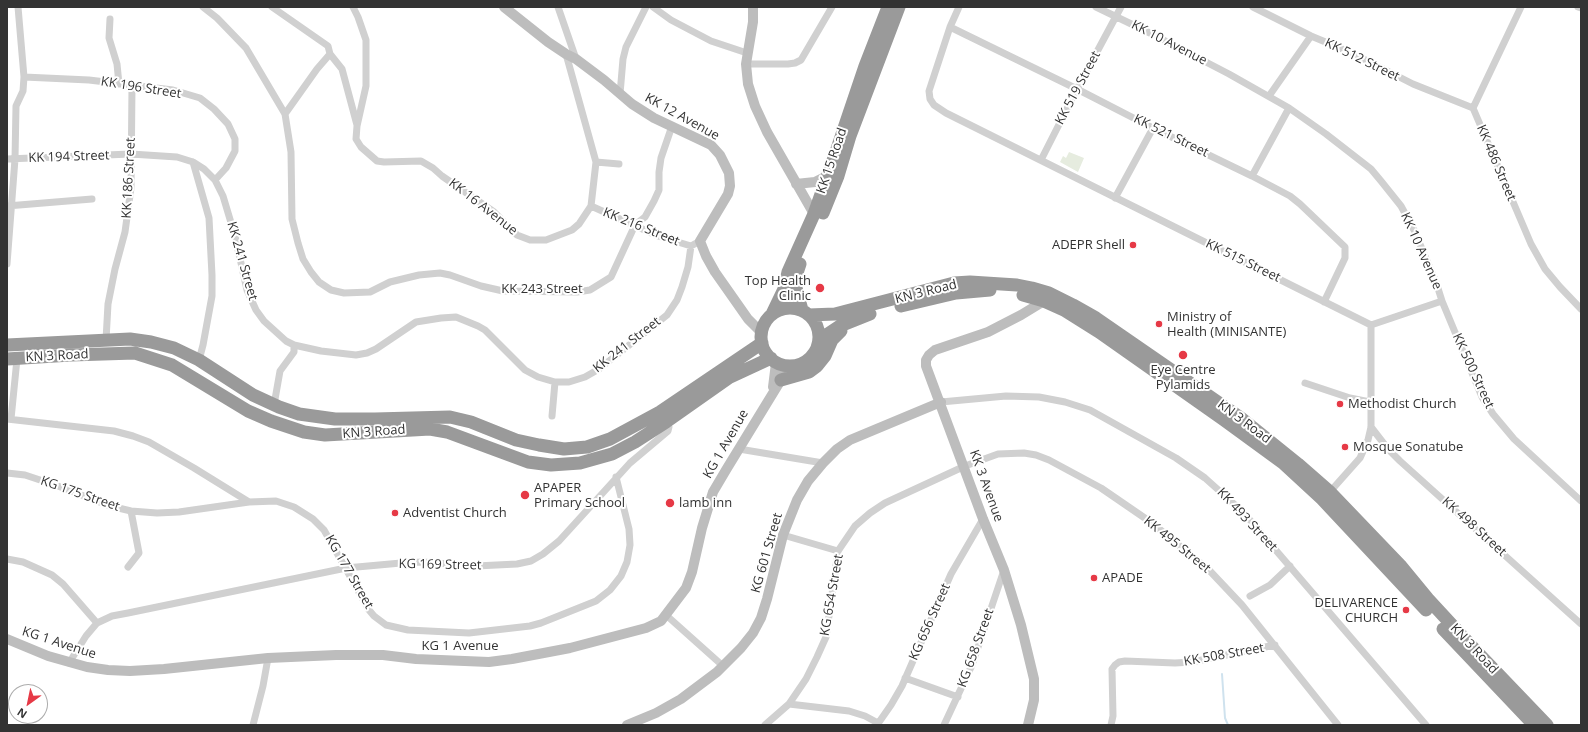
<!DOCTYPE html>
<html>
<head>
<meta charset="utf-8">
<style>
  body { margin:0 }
  #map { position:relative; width:1588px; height:732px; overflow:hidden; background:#fff; font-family:"Open Sans",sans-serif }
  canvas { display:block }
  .frame { position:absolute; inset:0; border:8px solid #333; pointer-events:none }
  .north { position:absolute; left:8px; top:684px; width:40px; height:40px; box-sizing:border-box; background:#fff; border:1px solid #adadad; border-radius:50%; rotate:213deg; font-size:11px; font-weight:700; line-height:16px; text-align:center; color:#333 }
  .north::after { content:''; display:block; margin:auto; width:14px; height:18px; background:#e63946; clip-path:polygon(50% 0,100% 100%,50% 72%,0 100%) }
</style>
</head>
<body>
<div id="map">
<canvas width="1588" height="732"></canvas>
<div class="frame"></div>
<div class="north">N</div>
</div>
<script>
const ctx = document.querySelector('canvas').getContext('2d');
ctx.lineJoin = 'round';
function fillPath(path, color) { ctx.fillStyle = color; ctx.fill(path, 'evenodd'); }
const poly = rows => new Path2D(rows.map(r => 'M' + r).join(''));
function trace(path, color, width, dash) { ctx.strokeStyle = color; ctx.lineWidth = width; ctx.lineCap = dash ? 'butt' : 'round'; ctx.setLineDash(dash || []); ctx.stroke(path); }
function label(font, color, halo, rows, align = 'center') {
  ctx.font = font + ' "Open Sans",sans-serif'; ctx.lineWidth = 4; ctx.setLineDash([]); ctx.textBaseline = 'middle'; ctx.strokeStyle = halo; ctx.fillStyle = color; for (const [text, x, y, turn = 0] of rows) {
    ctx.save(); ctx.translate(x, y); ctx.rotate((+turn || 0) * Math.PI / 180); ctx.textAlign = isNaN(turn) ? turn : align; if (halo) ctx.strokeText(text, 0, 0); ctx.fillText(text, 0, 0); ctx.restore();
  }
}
const green = poly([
  [1069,152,1084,158,1078,172,1060,162,1063,156,1066,158]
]);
const stream = poly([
  [1222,674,1225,718,1228,725]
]);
const street = poly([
  [203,7,217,18,246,48,285,114,291,152,292,219,298,243,303,259,311,272,319,282,331,290,344,293,370,292,390,282,419,275,440,273,450,275,481,286,503,291,577,292,590,290,611,277,635,225,645,217,654,201,659,190,659,172,661,158,672,126],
  [272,7,328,46,330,54,342,69,357,125],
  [353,7,358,17,366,40,366,86,357,126,356,139,361,147,377,161,384,162,421,161,433,168,442,176,494,212,517,235,530,240,546,240,572,230,579,224,591,206,596,162,566,54],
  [558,7,576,59],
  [653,7,671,20,711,41,747,53],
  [959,7,950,27,1077,89,1153,128,1252,176,1290,196,1300,204,1345,247,1345,258,1324,302],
  [1096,7,1152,34,1229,74,1289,108,1326,134,1371,169,1381,181,1401,206,1414,230,1436,282,1442,301,1371,325,1371,427,1368,440,1360,458,1328,494],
  [1253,7,1311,36,1352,53,1413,84,1473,108],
  [1521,7,1473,108,1531,244,1545,269,1560,287,1581,309],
  [1578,7,1581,8],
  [110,19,109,38,117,64,119,84],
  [950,27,929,91,930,99,934,105,946,113,1371,325],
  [746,64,788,64,795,63,801,60,832,7],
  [24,77,89,80,173,90,200,98,214,109,228,124,235,139,235,151,226,168,215,180],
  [620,94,623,59,626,47,646,7],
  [1269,96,1311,36],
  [285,114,317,69,330,54],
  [7,159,131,154,177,157,193,162,204,169,215,180,223,196,235,236,247,290,256,310,264,321,286,341,294,345,321,351,356,355,367,353,376,349,416,322,441,318,456,317,478,326,485,330,525,370,538,377,555,382,569,382,585,377,599,369,667,315,677,300,682,287,688,267,691,246,700,241],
  [1041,160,1077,89,1121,7],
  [193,162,209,218,212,275,212,296,203,345,199,360],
  [596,162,619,164],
  [1252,176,1289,108],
  [1115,198,1153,128],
  [7,206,92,199],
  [591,206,658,236,691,246],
  [7,264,15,159,16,106,23,91,24,77,18,7],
  [1442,301,1482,397,1493,414,1514,439,1581,501],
  [106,340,108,304,115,269,125,232,131,188,132,86],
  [1305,383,1350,398,1370,402],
  [941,402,1006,396,1039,397,1065,402,1090,410,1176,458,1205,478,1243,512,1426,725],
  [274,405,280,371,294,352,294,345],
  [552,416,555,382],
  [7,419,114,431,133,436,149,442,194,468,249,502,276,501,294,507,313,519,324,530,369,610,374,616,386,625,408,630,469,633,530,626,541,623,596,601,610,590,621,576,627,562,630,545,629,529,616,477],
  [11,419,17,359],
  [1371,427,1388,449,1400,461,1581,624],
  [739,449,823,463],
  [7,473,25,475,58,486,110,506,131,511,157,513,179,512,249,502],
  [783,535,838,551],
  [7,559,23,562,52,575,63,584,97,623],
  [128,567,139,553,131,511],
  [1250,596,1270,585,1290,566],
  [666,615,723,666],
  [69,663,86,636,97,623,112,616,128,613,346,568,401,563,423,562,476,566,517,564,531,561,543,554,559,541,630,463,668,431,669,427,665,420],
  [905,678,958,697],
  [789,704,849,711,865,716,878,723],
  [253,725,263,686,268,658],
  [765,725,789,704,806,679,817,657,826,637,838,551,855,526,870,513,885,503,965,466,998,454,1024,453,1036,455,1049,460,1101,488,1152,523,1209,570,1242,605,1338,725],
  [877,725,891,705,902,686,951,574,983,519],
  [944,725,972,665,1004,570],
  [1111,725,1113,716,1112,669,1115,665,1119,662,1125,661,1175,663,1192,662,1275,645]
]);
const secondary = poly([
  [504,7,548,42,566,54,576,59,604,80,632,104,654,118,711,145,720,155,729,173,730,186,728,194,700,241,706,256,715,272,748,319,761,332],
  [753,7,753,22,746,64,748,84,755,106,767,132,814,214],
  [796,184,815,182,827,176],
  [773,387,776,363],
  [7,639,48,656,87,667,108,670,130,671,164,669,268,658,336,655,383,655,416,659,489,662,512,659,570,648,646,628,661,621,686,588,692,572,702,528,713,492,726,470,781,380,786,366],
  [627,725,656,713,681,699,717,672,741,648,753,633,761,618,767,599,783,535,797,500,808,481,823,463,837,449,850,440,941,402],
  [1028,725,1034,700,1034,679,1021,625,1004,570,983,519,926,366,926,360,929,355,935,350,988,332,1021,315,1044,301]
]);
const highway = poly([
  [823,213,838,176,850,136,899,7],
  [800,264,797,273,796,288,802,310],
  [1023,295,1044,301,1064,310,1099,332,1224,420,1283,463,1322,499,1426,610],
  [901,306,956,293,990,290],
  '761 337a29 29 0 1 1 58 0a29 29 0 1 1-58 0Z',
  [772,314,784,289,788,272,814,214,836,152,865,66,888,7],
  [809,315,835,314,954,283,970,282,1017,285,1032,288,1049,293,1073,305,1096,318,1241,418,1298,464,1330,492,1400,565,1428,599,1476,651,1547,725],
  [819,340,840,326,870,314],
  [7,345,130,339,151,342,174,348,199,360,253,395,279,407,299,414,335,419,375,419,450,417,471,422,516,440,539,445,564,449,587,447,610,439,660,412,762,343],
  [7,359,71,355,135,353,172,365,248,411,271,421,304,432,325,435,430,429,447,432,528,462,551,465,580,463,612,454,635,442,666,422,730,377,771,358],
  [781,380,809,372,817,366,825,356,832,340,841,331],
  [1443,629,1534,725]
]);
const markers = [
  [1133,245,4,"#e63946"],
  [820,288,5,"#e63946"],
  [1159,324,4,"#e63946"],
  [1183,355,5,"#e63946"],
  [1340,404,4,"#e63946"],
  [1345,447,4,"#e63946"],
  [525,495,5,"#e63946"],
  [670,503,5,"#e63946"],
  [395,513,4,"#e63946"],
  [1094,578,4,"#e63946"],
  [1406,610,4,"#e63946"]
];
const streetNames = [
  ["KK 10 Avenue",1169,43,27],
  ["KK 512 Street",1362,60,26],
  ["KK 196 Street",141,88,9],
  ["KK 519 Street",1078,88,-62],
  ["KK 12 Avenue",682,117,29],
  ["KK 521 Street",1171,136,26],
  ["KK 194 Street",69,157,-2],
  ["KK 15 Road",832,161,-71],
  ["KK 486 Street",1496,163,67],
  ["KK 186 Street",129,178,-87],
  ["KK 16 Avenue",483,207,38],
  ["KK 216 Street",641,227,22],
  ["KK 10 Avenue",1421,251,66],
  ["KK 241 Street",242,261,74],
  ["KK 515 Street",1243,261,26],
  ["KK 243 Street",542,289],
  ["KN 3 Road",926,292,-14],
  ["KK 241 Street",627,345,-38],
  ["KN 3 Road",57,356,-3],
  ["KK 500 Street",1473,371,65],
  ["KN 3 Road",1244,422,37],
  ["KN 3 Road",374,432,-4],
  ["KG 1 Avenue",726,444,-60],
  ["KK 3 Avenue",986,486,70],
  ["KG 175 Street",80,494,19],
  ["KK 493 Street",1247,520,47],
  ["KK 498 Street",1474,527,42],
  ["KK 495 Street",1177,545,39],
  ["KG 601 Street",767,553,-74],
  ["KG 169 Street",440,565,1],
  ["KG 177 Street",349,572,60],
  ["KG 654 Street",832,595,-80],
  ["KG 656 Street",930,622,-66],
  ["KG 1 Avenue",59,643,18],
  ["KG 1 Avenue",460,646],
  ["KG 658 Street",976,648,-70],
  ["KN 3 Road",1474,649,47],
  ["KK 508 Street",1224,655,-10]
];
const poiNames = [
  ["ADEPR Shell",1125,245,"right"],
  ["Top Health",811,281,"right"],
  ["Clinic",811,296,"right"],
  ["Ministry of",1167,317],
  ["Health (MINISANTE)",1167,332],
  ["Eye Centre",1183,370,"center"],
  ["Pylamids",1183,385,"center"],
  ["Methodist Church",1348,404],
  ["Mosque Sonatube",1353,447],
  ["APAPER",534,488],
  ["Primary School",534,503],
  ["lamb inn",679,503],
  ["Adventist Church",403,513],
  ["APADE",1102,578],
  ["DELIVARENCE",1398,603,"right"],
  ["CHURCH",1398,618,"right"]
];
fillPath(green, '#e6ecdf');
trace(stream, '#cfe2ee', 2);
trace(street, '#d0d0d0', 7);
trace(secondary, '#bdbdbd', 10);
trace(highway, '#9a9a9a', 13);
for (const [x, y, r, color] of markers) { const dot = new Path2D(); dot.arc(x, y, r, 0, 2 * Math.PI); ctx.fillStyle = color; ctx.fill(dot); trace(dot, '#fff', 1.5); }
label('13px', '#333', '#fff', streetNames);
label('13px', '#333', '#fff', poiNames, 'left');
</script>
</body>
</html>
